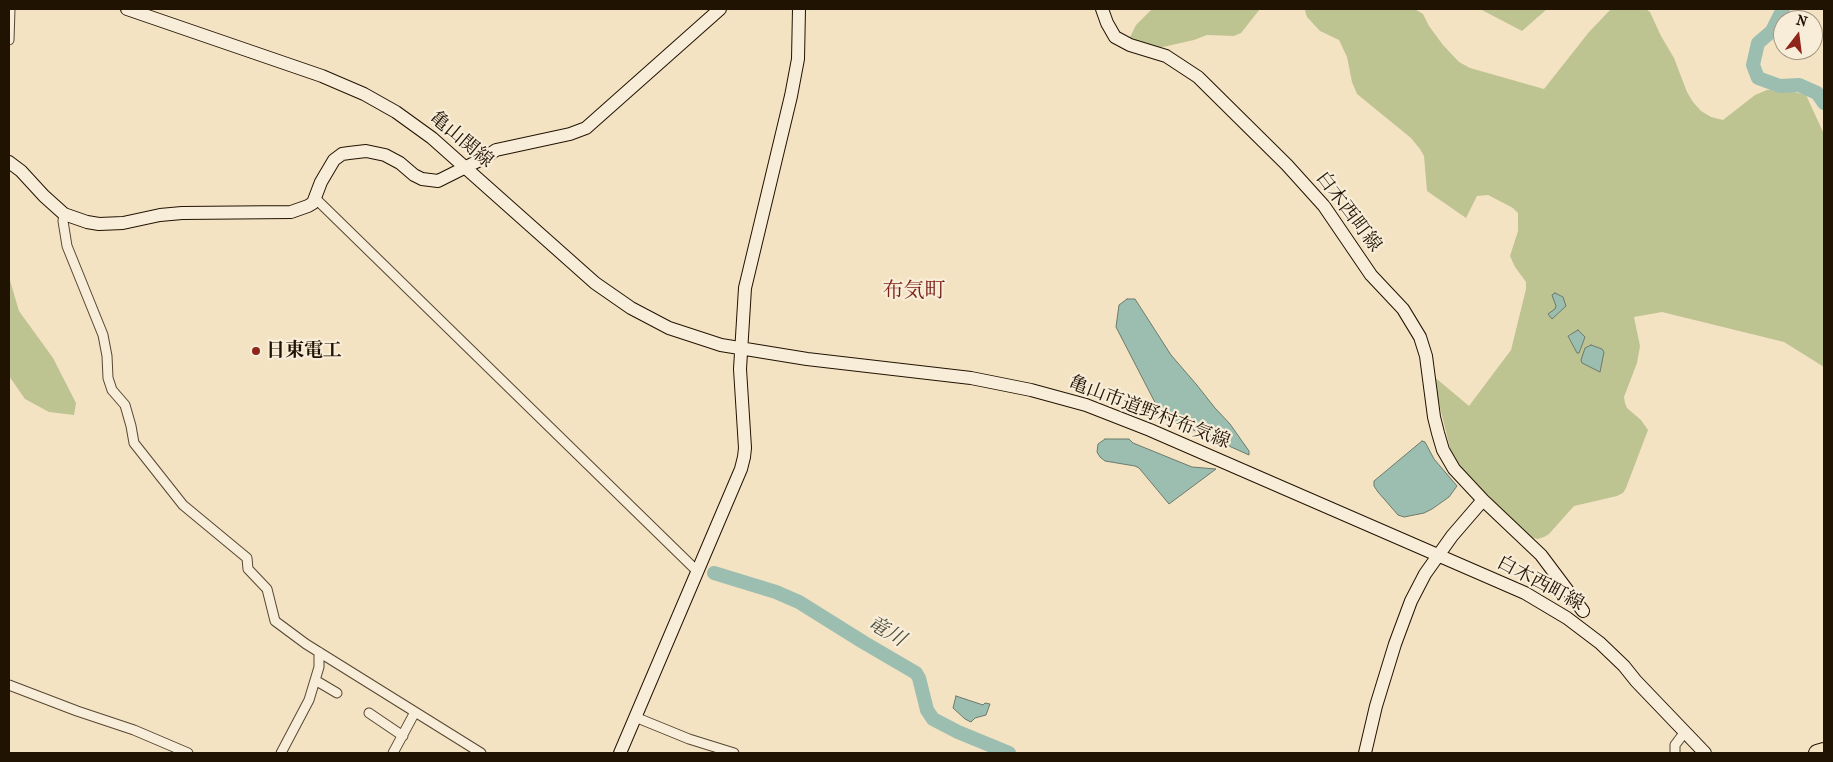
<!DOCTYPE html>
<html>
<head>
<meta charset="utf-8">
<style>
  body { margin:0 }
  #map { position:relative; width:1833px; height:762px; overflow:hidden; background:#f4e3c3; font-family:"IM FELL French Canon",serif }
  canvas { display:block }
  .frame { position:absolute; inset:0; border:10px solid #211302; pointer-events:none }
  .north { position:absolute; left:1773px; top:10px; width:50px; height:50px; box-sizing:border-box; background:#f8edd8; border:1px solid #a29682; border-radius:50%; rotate:15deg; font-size:14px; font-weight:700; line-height:20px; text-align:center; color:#211302 }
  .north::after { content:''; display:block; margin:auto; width:18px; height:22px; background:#8f2418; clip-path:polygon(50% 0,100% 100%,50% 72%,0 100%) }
</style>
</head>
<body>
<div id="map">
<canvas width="1833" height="762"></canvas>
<div class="frame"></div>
<div class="north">N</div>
</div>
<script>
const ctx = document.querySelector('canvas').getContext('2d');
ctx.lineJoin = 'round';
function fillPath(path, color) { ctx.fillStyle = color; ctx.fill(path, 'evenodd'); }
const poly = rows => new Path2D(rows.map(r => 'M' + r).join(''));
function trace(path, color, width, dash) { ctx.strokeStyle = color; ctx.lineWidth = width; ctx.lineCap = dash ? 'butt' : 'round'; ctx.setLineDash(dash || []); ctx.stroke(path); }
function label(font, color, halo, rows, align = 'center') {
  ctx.font = font + ' "IM FELL French Canon","Noto Serif JP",serif'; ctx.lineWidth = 4.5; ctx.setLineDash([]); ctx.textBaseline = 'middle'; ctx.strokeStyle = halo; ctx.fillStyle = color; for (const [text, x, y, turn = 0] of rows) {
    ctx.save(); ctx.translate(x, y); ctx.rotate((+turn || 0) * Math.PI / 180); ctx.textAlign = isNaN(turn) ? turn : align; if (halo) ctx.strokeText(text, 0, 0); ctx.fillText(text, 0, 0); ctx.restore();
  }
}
const green = poly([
  [1152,9,1260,9,1241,33,1234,36,1207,35,1194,40,1163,47,1151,47,1138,43,1130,37,1136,25],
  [1307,9,1415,9,1423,14,1429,26,1443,45,1459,62,1470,68,1544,89,1589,32,1611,9,1646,9,1650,12,1661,36,1674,58,1687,92,1693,102,1701,111,1711,117,1723,120,1755,95,1767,90,1782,89,1806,95,1824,134,1824,367,1784,342,1662,312,1634,317,1640,346,1637,363,1624,397,1625,403,1627,408,1641,420,1648,430,1626,488,1623,493,1617,496,1574,506,1549,534,1544,537,1538,539,1525,536,1460,469,1451,452,1432,375,1469,406,1511,350,1526,289,1526,282,1515,267,1510,256,1518,231,1518,213,1513,208,1488,195,1477,196,1466,218,1427,191,1424,156,1420,149,1411,138,1357,94,1352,82,1347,57,1339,40,1320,31,1307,17,1305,11],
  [1569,334,1585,337,1579,353,1577,353,1568,336],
  [1584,351,1604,352,1601,363,1601,369,1582,363,1581,360],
  [1480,9,1547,9,1522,31],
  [9,277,19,311,53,358,76,403,74,415,49,412,25,399,9,376]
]);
const water = poly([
  [1555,293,1563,297,1566,306,1552,319,1548,314,1555,309,1556,306,1552,295,1555,293],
  [1127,299,1135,299,1171,355,1196,384,1215,408,1230,424,1249,451,1249,455,1162,416,1116,327,1119,305,1127,299],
  [1578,330,1585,337,1579,353,1577,353,1568,336,1578,330],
  [1591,345,1602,349,1604,352,1600,372,1582,363,1581,360,1585,348,1591,345],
  [1105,439,1129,439,1133,443,1192,467,1216,469,1169,504,1139,468,1135,466,1105,461,1100,457,1097,452,1098,444,1105,439],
  [1422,441,1425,442,1434,459,1457,486,1449,497,1432,509,1424,513,1404,517,1398,515,1378,492,1374,486,1374,481,1422,441],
  [956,696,983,705,985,703,990,704,986,715,975,718,971,722,965,719,953,708,956,696]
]);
const river = poly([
  [1783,9,1772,31,1758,43,1753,65,1758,78,1780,86,1799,85,1817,93,1824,103],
  [714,573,776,592,799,602,863,642,916,673,919,678,927,710,933,719,958,732,1009,753]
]);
const street = poly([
  [9,40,10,9],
  [315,198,697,571],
  [64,214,63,221,67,246,103,335,107,356,108,378,112,390,125,405,131,426,134,443,183,505,247,558,248,569,267,589,275,621,306,644,481,753],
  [315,680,337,693],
  [9,685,77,711,134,730,188,753],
  [369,713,403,736],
  [635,717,689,739,734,753],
  [281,753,309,700,319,667,319,652],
  [393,753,415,712],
  [1675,753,1675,745,1684,733]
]);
const secondary = poly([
  [127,9,322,76,364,94,396,112,432,138,595,283,631,308,669,328,721,345,807,359,971,378,1031,390,1086,405,1150,430,1525,593,1567,618,1600,643,1624,666,1636,681,1705,753],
  [1102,9,1107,23,1115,37,1130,45,1166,56,1198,77,1287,165,1324,206,1371,275,1403,309,1420,337,1426,356,1434,417,1438,433,1443,450,1454,469,1483,500,1541,555,1583,611],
  [9,162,21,171,44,196,64,214,87,222,99,224,123,223,160,215,182,213,291,212,308,206,313,203,321,182,334,160,342,154,349,153,366,151,385,155,400,163,414,175,422,179,438,181,484,158,496,150,570,134,586,128,720,9],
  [620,753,741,469,744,457,745,448,740,369,745,288,791,96,798,59,799,9],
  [1365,753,1376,706,1395,644,1411,601,1425,574,1452,536,1483,500]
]);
const highway = poly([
  [1817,753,1824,751]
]);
const markers = [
  [256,351,5,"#8f2418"]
];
const streetNames = [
  ["亀山関線",461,140,40],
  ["白木西町線",1348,212,53],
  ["亀山市道野村布気線",1149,413,21],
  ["白木西町線",1540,584,28]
];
const poiNames = [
  ["日東電工",266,351]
];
const waterNames = [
  ["竜川",886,632,31]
];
const quarterNames = [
  ["布気町",914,292]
];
fillPath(green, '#bec392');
fillPath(water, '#9cbeb1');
trace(water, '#6b7a6b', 1);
trace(river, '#9cbeb1', 14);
trace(street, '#564732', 11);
trace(secondary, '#211302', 14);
trace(highway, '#211302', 18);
trace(street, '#f8edd8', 9);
trace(secondary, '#f8edd8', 12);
trace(highway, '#f4e3c3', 16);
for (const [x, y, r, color] of markers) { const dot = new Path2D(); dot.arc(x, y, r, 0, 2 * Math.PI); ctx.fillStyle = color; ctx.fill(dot); trace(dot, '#f8edd8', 2); }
label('19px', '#211302', '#f8edd8', streetNames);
label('bold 19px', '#211302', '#f8edd8', poiNames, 'left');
label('italic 20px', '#4c4f3f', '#f8edd8', waterNames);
label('21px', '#7a1f14', '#f8edd8', quarterNames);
</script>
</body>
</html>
